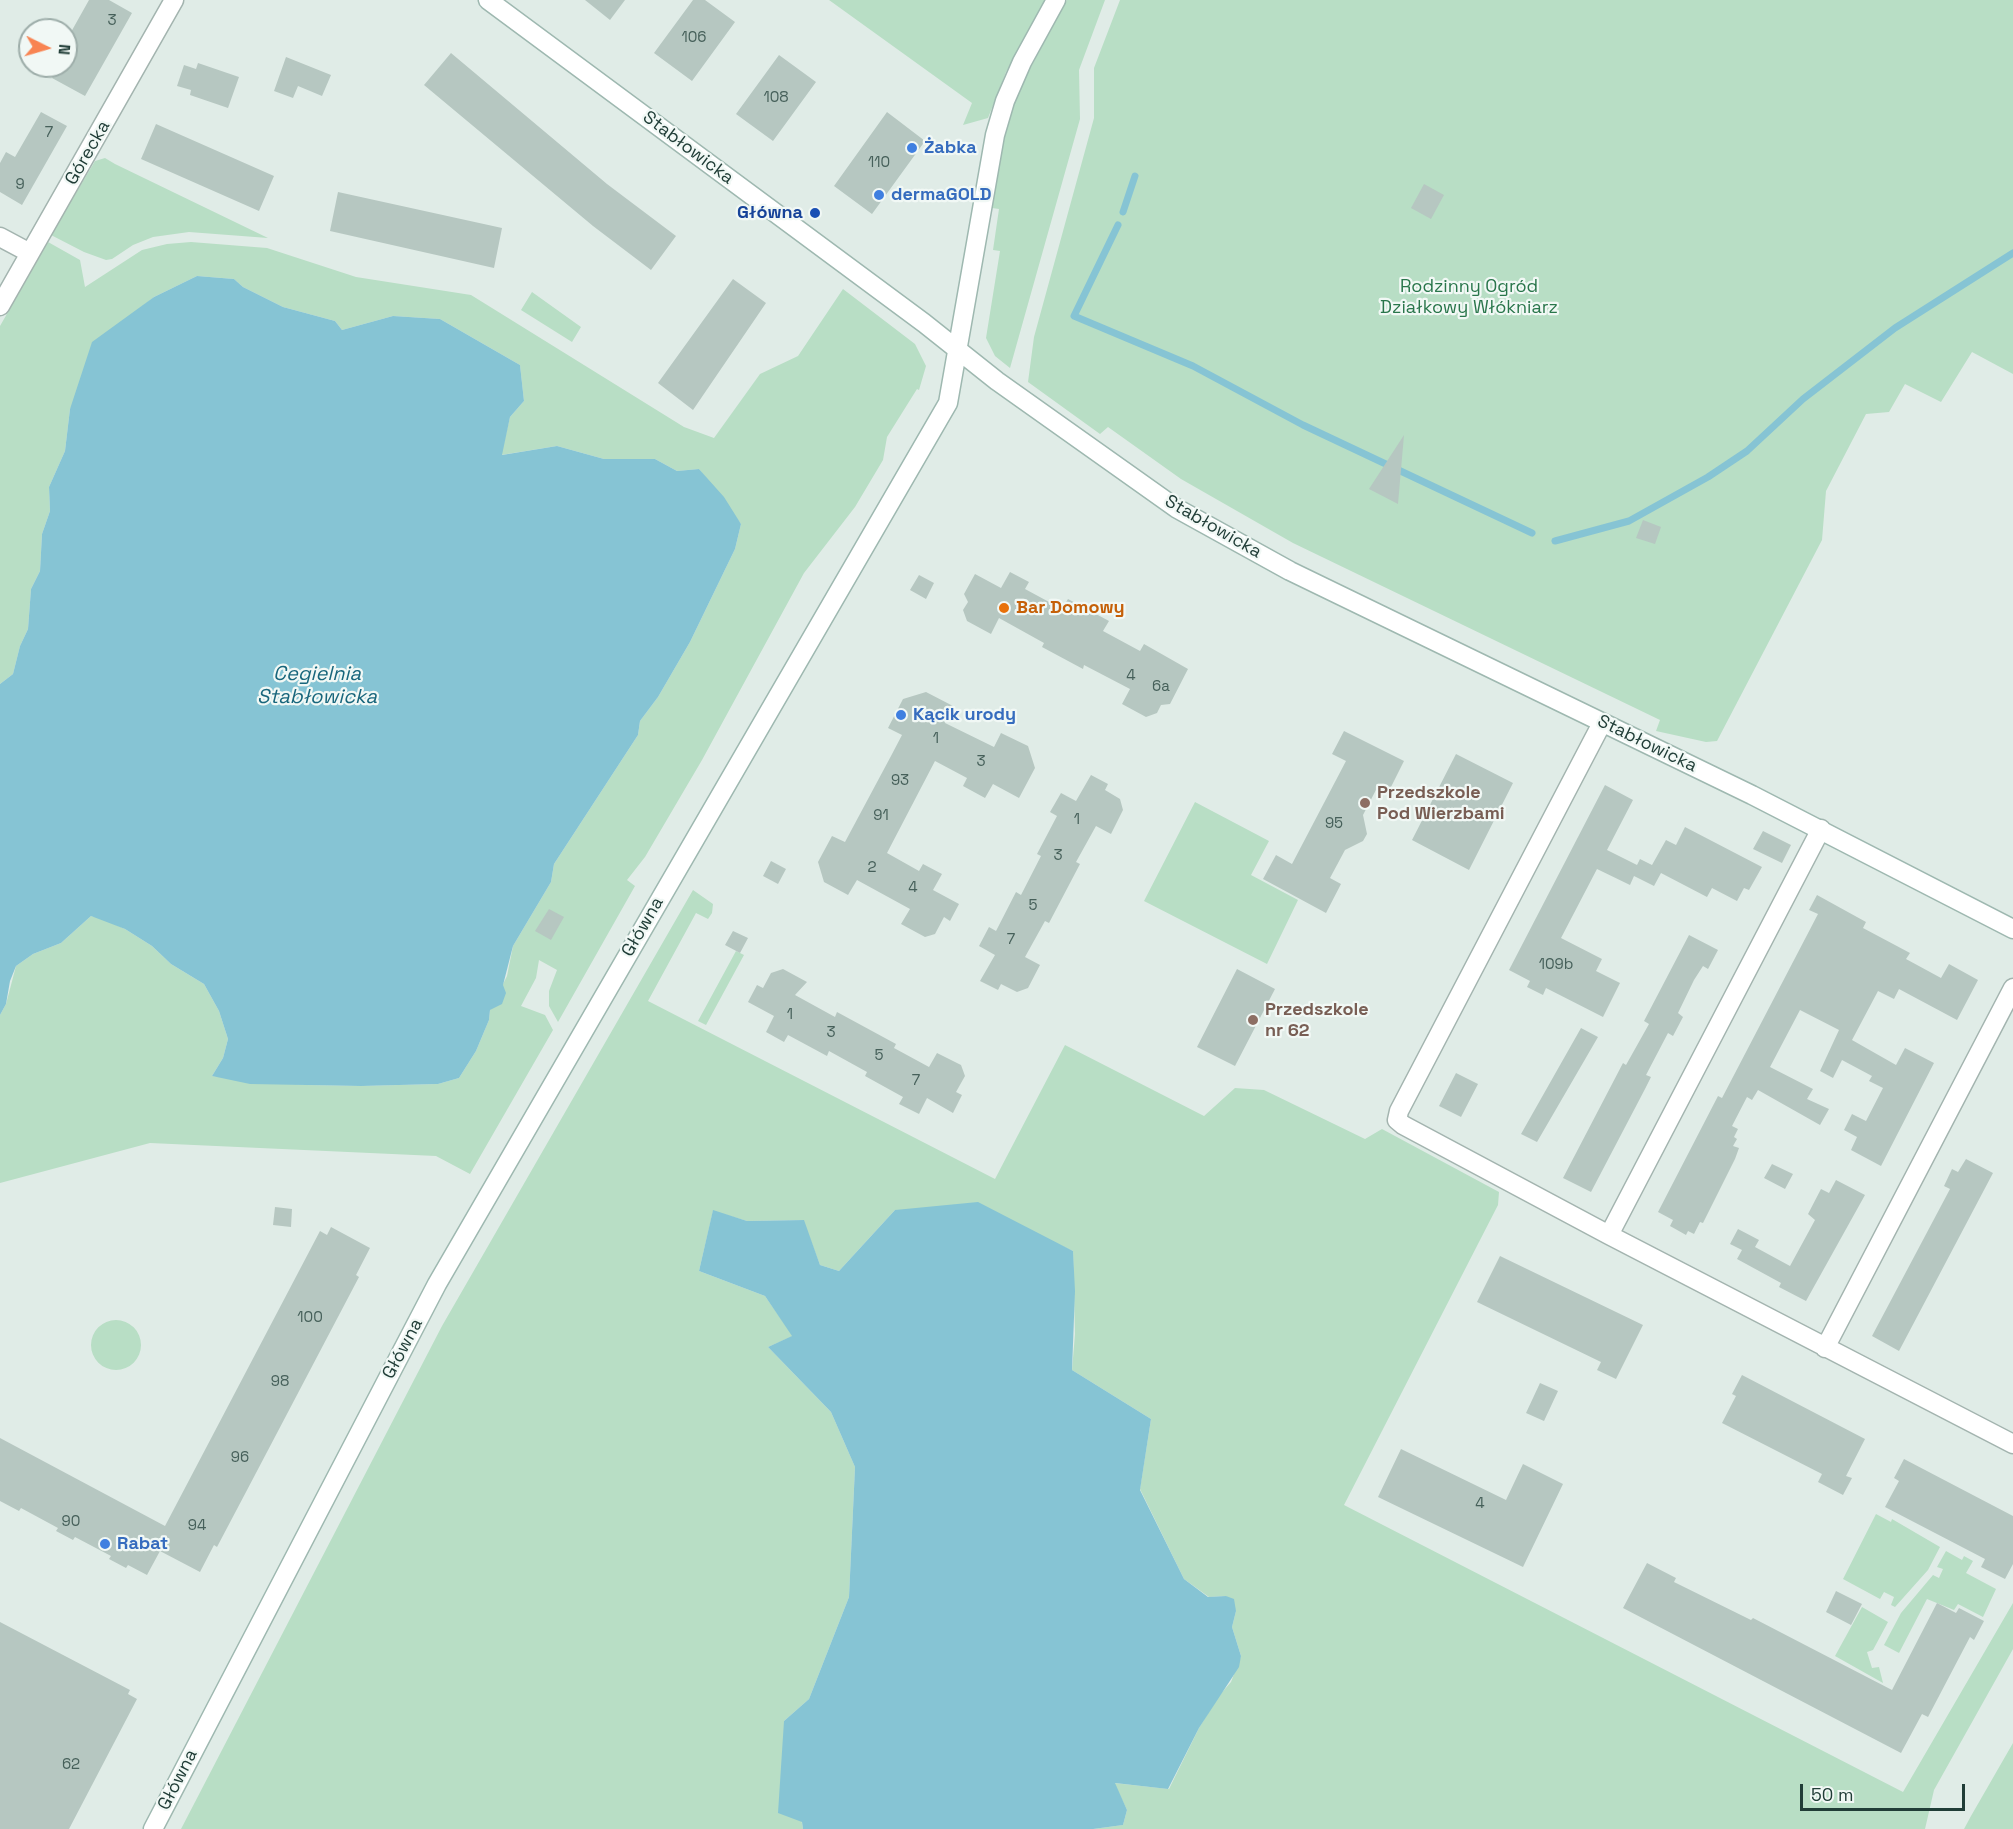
<!DOCTYPE html>
<html>
<head>
<meta charset="utf-8">
<style>
  body { margin:0 }
  #map { position:relative; width:2013px; height:1829px; overflow:hidden; background:#e0ece7; font-family:"Space Grotesk",sans-serif }
  canvas { display:block }
  .north { position:absolute; left:18px; top:18px; width:60px; height:60px; box-sizing:border-box; background:#f1f8f5; border:2px solid #9dada9; border-radius:50%; rotate:95deg; font-size:16px; font-weight:700; line-height:24px; text-align:center; color:#203d37 }
  .north::after { content:''; display:block; margin:auto; width:21px; height:27px; background:#f88452; clip-path:polygon(50% 0,100% 100%,50% 72%,0 100%) }
  .scale { position:absolute; left:1800px; top:1784px; width:165px; height:27px; box-sizing:border-box; border:3px solid #203d37; border-top:0; padding-left:8px; font-size:18px; line-height:21px; white-space:nowrap; color:#203d37; -webkit-text-stroke:4px #f1f8f5; paint-order:stroke }
</style>
</head>
<body>
<div id="map">
<canvas width="2013" height="1829"></canvas>
<div class="north">N</div>
<div class="scale">50 m</div>
</div>
<script>
const ctx = document.querySelector('canvas').getContext('2d');
ctx.lineJoin = 'round';
function fillPath(path, color) { ctx.fillStyle = color; ctx.fill(path, 'evenodd'); }
const poly = rows => new Path2D(rows.map(r => 'M' + r).join(''));
function trace(path, color, width, dash) { ctx.strokeStyle = color; ctx.lineWidth = width; ctx.lineCap = dash ? 'butt' : 'round'; ctx.setLineDash(dash || []); ctx.stroke(path); }
function label(font, color, halo, rows, align = 'center') {
  ctx.font = font + ' "Space Grotesk",sans-serif'; ctx.lineWidth = 4.5; ctx.setLineDash([]); ctx.textBaseline = 'middle'; ctx.strokeStyle = halo; ctx.fillStyle = color; for (const [text, x, y, turn = 0] of rows) {
    ctx.save(); ctx.translate(x, y); ctx.rotate((+turn || 0) * Math.PI / 180); ctx.textAlign = isNaN(turn) ? turn : align; if (halo) ctx.strokeText(text, 0, 0); ctx.fillText(text, 0, 0); ctx.restore();
  }
}
const green = poly([
  [829,0,1045,0,1006,72,988,118,963,125,972,103],
  [1067,0,1105,0,1079,70,1080,119,1010,368,995,356,986,338,1000,251,993,250,999,209,992,208,1000,150,1018,91],
  [1120,0,2013,0,2013,374,1972,352,1941,402,1905,384,1889,412,1866,414,1826,491,1822,540,1717,741,1706,742,1656,731,1660,720,1293,543,1181,479,1108,427,1100,434,1028,382,1034,337,1094,118,1094,68],
  [105,158,115,164,268,238,189,232,153,237,133,245,112,259,106,260,84,252,51,235,95,161],
  [48,242,80,260,85,287,142,250,167,244,191,242,267,248,356,277,471,295,684,427,714,438,760,374,798,356,843,289,915,344,926,366,919,390,917,389,887,437,883,460,855,507,804,573,702,760,645,857,627,880,635,886,558,1022,549,1006,549,991,557,970,539,960,536,978,521,1006,545,1015,553,1030,470,1174,436,1156,150,1143,0,1183,0,1015,6,1004,16,966,33,954,61,943,91,916,101,918,125,929,152,946,171,964,204,984,219,1011,228,1039,223,1058,212,1076,306,1085,361,1086,438,1084,459,1078,476,1051,489,1020,490,1010,507,976,513,946,551,882,554,864,638,735,640,721,658,697,690,642,735,549,741,524,699,469,677,471,655,459,604,459,557,446,501,455,510,417,524,401,520,365,440,319,393,316,342,330,335,321,283,307,243,287,234,279,197,276,154,297,131,316,70,409,65,451,49,487,50,511,42,534,40,571,31,589,28,629,20,646,13,674,0,684,0,326],
  [532,292,581,327,572,342,521,310],
  [1195,802,1269,841,1251,875,1298,900,1267,964,1144,901],
  [693,890,713,904,712,913,708,919,696,913,648,1001,995,1179,1065,1045,1204,1116,1235,1088,1264,1090,1365,1139,1382,1129,1499,1192,1498,1205,1344,1505,1903,1792,2013,1603,2013,1649,1934,1790,1925,1829,1093,1829,1123,1825,1127,1810,1114,1783,1169,1789,1199,1728,1218,1697,1231,1682,1241,1656,1232,1627,1236,1611,1226,1596,1209,1597,1184,1579,1140,1489,1151,1419,1072,1370,1075,1334,1073,1251,1045,1238,895,1210,839,1271,820,1265,803,1220,747,1221,713,1211,699,1271,765,1296,793,1336,768,1347,831,1412,855,1467,849,1597,809,1699,784,1721,803,1829,181,1829,442,1326],
  [736,951,744,955,706,1025,698,1021],
  '91 1345a25 25 0 1 1 50 0a25 25 0 1 1-50 0Z',
  [1876,1514,1891,1522,1892,1519,1940,1547,1928,1570,1895,1607,1891,1605,1894,1597,1884,1592,1880,1599,1843,1579],
  [1946,1551,1962,1560,1964,1556,1973,1561,1966,1573,1996,1589,1983,1617,1958,1604,1954,1610,1927,1599,1899,1653,1884,1645,1901,1613,1933,1575,1939,1578,1943,1569,1937,1567],
  [1862,1607,1888,1622,1873,1650,1867,1652,1872,1668,1879,1667,1883,1683,1835,1656],
  [2013,1743,2013,1829,1964,1829,1971,1816]
]);
const water = poly([
  [197,276,234,279,243,287,283,307,335,321,342,330,393,316,440,319,520,365,524,401,510,417,502,455,557,446,604,459,655,459,677,471,699,469,724,497,741,524,735,549,690,642,658,697,640,721,638,735,554,864,551,882,513,946,503,985,506,993,502,1004,490,1010,489,1020,476,1051,459,1078,438,1084,361,1086,250,1084,212,1076,223,1058,228,1039,219,1011,204,984,171,964,152,946,125,929,91,916,61,943,33,954,16,966,10,981,6,1004,0,1015,0,684,13,674,20,646,28,629,31,589,40,571,42,534,50,511,49,487,65,451,70,409,92,342,154,297],
  [978,1202,1073,1251,1075,1291,1072,1370,1151,1419,1140,1490,1184,1579,1208,1597,1226,1596,1234,1599,1236,1611,1232,1627,1241,1656,1239,1667,1199,1728,1168,1789,1115,1783,1127,1810,1123,1825,1093,1829,803,1829,802,1822,778,1813,784,1721,809,1699,849,1597,855,1467,831,1412,768,1347,792,1336,765,1296,699,1271,713,1210,747,1221,804,1220,820,1265,839,1271,895,1210]
]);
const stream = poly([
  [1123,212,1135,176],
  [1118,225,1074,316,1193,366,1303,425,1532,533],
  [1555,541,1629,521,1708,477,1747,451,1803,399,1895,328,2013,253]
]);
const building = poly([
  [89,0,109,0,132,13,85,96,52,78,59,66,66,66,66,41],
  [585,0,625,0,610,20],
  [693,0,705,0,735,22,692,81,654,53],
  [451,53,607,184,676,236,651,270,593,226,424,85],
  [779,55,816,82,773,141,736,114],
  [286,57,331,75,322,96,298,86,293,98,274,91],
  [198,63,239,77,228,108,190,95,191,90,177,86,184,65,196,69],
  [41,112,67,126,22,205,0,192,0,163,6,152,15,157],
  [887,112,925,141,872,214,834,186],
  [156,124,274,176,259,211,141,159],
  [1424,184,1444,195,1431,219,1411,208],
  [338,192,502,228,494,268,330,231],
  [733,279,766,303,693,410,658,383],
  [1404,435,1398,504,1369,489],
  [1643,520,1661,527,1655,544,1636,538],
  [1010,572,1029,582,1025,589,1062,609,1068,599,1109,621,1103,631,1140,651,1144,644,1188,669,1170,704,1161,705,1157,713,1146,717,1122,704,1130,689,1084,665,1083,669,1042,647,1044,643,999,618,991,634,967,621,963,610,968,602,964,594,975,574,1001,588],
  [919,575,934,583,926,599,910,590],
  [926,692,953,706,944,720,945,723,994,747,1001,733,1028,746,1035,768,1019,798,993,784,985,798,963,786,967,778,935,761,887,853,919,871,923,864,942,874,933,890,959,904,950,921,944,917,935,934,925,937,901,924,910,909,857,880,848,895,824,882,818,862,832,836,845,842,891,756,902,735,888,728,903,699],
  [1344,731,1404,761,1389,791,1378,786,1363,815,1367,834,1363,841,1345,850,1330,878,1341,884,1326,913,1263,879,1276,855,1292,864,1346,761,1332,754],
  [1456,754,1513,783,1469,870,1412,840],
  [1091,775,1108,784,1105,790,1120,799,1123,810,1111,834,1096,826,1076,862,1080,864,1049,923,1045,921,1025,957,1040,965,1028,988,1017,992,1001,984,998,990,980,981,995,955,979,946,989,927,996,931,1016,892,1021,895,1041,856,1037,854,1057,816,1050,812,1061,793,1076,801],
  [1605,785,1633,800,1607,850,1637,865,1640,859,1652,865,1666,840,1676,845,1685,827,1762,867,1749,890,1744,888,1737,901,1712,888,1707,897,1661,873,1654,886,1634,876,1630,885,1597,869,1561,938,1602,959,1596,971,1620,983,1603,1017,1546,988,1543,995,1527,987,1530,981,1509,970],
  [1763,831,1791,845,1782,863,1753,849],
  [771,861,786,869,778,884,763,876],
  [1817,895,1866,922,1863,928,1910,953,1906,959,1941,978,1949,964,1978,980,1957,1020,1899,989,1894,999,1878,991,1852,1040,1896,1065,1905,1048,1934,1063,1881,1166,1851,1150,1857,1137,1844,1130,1852,1114,1866,1121,1883,1088,1869,1081,1872,1076,1842,1060,1833,1078,1820,1071,1839,1030,1800,1010,1770,1067,1813,1089,1807,1099,1829,1109,1820,1125,1758,1090,1752,1100,1747,1097,1732,1126,1738,1129,1734,1137,1737,1139,1733,1146,1739,1148,1735,1159,1703,1223,1700,1222,1694,1234,1688,1231,1686,1235,1670,1226,1673,1220,1658,1212,1718,1096,1722,1098,1818,914,1809,910],
  [549,909,564,917,551,940,535,931],
  [733,931,748,938,740,953,725,945],
  [1689,935,1718,950,1708,969,1703,966,1694,980,1678,1013,1683,1017,1673,1036,1668,1033,1646,1075,1651,1077,1645,1089,1591,1192,1563,1178,1623,1063,1626,1065,1649,1024,1644,1021],
  [783,969,807,982,795,995,835,1017,837,1012,896,1044,894,1048,929,1067,937,1053,961,1065,965,1076,956,1092,962,1095,953,1113,927,1098,919,1114,899,1104,903,1097,865,1076,867,1072,829,1051,827,1056,788,1035,784,1042,766,1032,774,1016,748,1002,757,985,763,988,771,973],
  [1237,969,1275,989,1235,1066,1197,1047],
  [1581,1028,1598,1037,1537,1142,1521,1134],
  [1456,1073,1478,1084,1461,1117,1439,1106],
  [1966,1159,1993,1173,1899,1351,1872,1336,1950,1189,1944,1186,1952,1169,1958,1172],
  [1772,1164,1793,1174,1785,1189,1764,1178],
  [1836,1180,1865,1195,1806,1301,1779,1287,1781,1283,1737,1259,1742,1250,1730,1244,1738,1229,1759,1240,1755,1247,1790,1266,1815,1220,1808,1214,1821,1189,1829,1193],
  [275,1207,292,1209,291,1227,273,1225],
  [331,1227,370,1248,356,1275,359,1277,246,1492,217,1547,214,1545,200,1572,160,1551,147,1575,128,1565,126,1568,109,1559,111,1556,75,1537,73,1540,56,1531,58,1528,21,1508,19,1511,0,1501,0,1438,165,1526,320,1231,327,1235],
  [1500,1256,1643,1325,1616,1379,1597,1370,1601,1362,1477,1302],
  [1742,1375,1865,1439,1846,1476,1852,1478,1843,1495,1818,1482,1822,1474,1722,1423,1736,1396,1732,1394],
  [1540,1383,1558,1391,1544,1421,1526,1413],
  [1401,1449,1506,1500,1523,1464,1563,1484,1523,1567,1378,1497],
  [1904,1459,2013,1516,2013,1564,2005,1579,1981,1567,1985,1559,1885,1507,1899,1481,1894,1478],
  [1647,1563,1676,1578,1674,1582,1751,1620,1753,1618,1892,1690,1937,1603,1956,1613,1959,1608,1984,1621,1974,1640,1970,1637,1928,1717,1922,1714,1901,1753,1623,1608],
  [1836,1591,1862,1604,1851,1625,1826,1612],
  [0,1622,130,1690,128,1694,137,1699,69,1829,0,1829]
]);
const street = poly([
  [0,237,30,253],
  [0,306,174,0],
  [1602,723,1399,1111,1397,1120,1403,1125,1609,1235,2013,1444],
  [1609,1235,1821,829],
  [1825,1348,2013,988]
]);
const secondary = poly([
  [488,0,924,323,997,381,1176,508,1290,571,1752,795,2013,929],
  [153,1829,437,1284,948,403,995,135,1005,101,1022,62,1056,0]
]);
const markers = [
  [912,148,6,"#3f7fe0"],
  [879,195,6,"#3f7fe0"],
  [815,213,6,"#1a4fb4"],
  [1004,608,6,"#e8710a"],
  [901,715,6,"#3f7fe0"],
  [1365,803,6,"#8d6e63"],
  [1253,1020,6,"#8d6e63"],
  [105,1544,6,"#3f7fe0"]
];
const numberNames = [
  ["3",112,21],
  ["106",694,38],
  ["108",776,98],
  ["7",49,133],
  ["110",879,163],
  ["9",20,185],
  ["4",1131,676],
  ["6a",1161,687],
  ["1",936,739],
  ["3",981,762],
  ["93",900,781],
  ["91",881,816],
  ["1",1077,820],
  ["95",1334,824],
  ["3",1058,856],
  ["2",872,868],
  ["4",913,888],
  ["5",1033,906],
  ["7",1011,940],
  ["109b",1556,965],
  ["1",790,1015],
  ["3",831,1033],
  ["5",879,1056],
  ["7",916,1081],
  ["100",310,1318],
  ["98",280,1382],
  ["96",240,1458],
  ["4",1480,1504],
  ["90",71,1522],
  ["94",197,1526],
  ["62",71,1765]
];
const streetNames = [
  ["Stabłowicka",688,148,37],
  ["Górecka",88,153,-60],
  ["Stabłowicka",1213,527,30],
  ["Stabłowicka",1647,744,26],
  ["Główna",643,927,-60],
  ["Główna",403,1349,-62],
  ["Główna",178,1780,-63]
];
const shopNames = [
  ["Żabka",924,148],
  ["dermaGOLD",891,195],
  ["Kącik urody",913,715],
  ["Rabat",117,1544]
];
const transitNames = [
  ["Główna",803,213]
];
const parkNames = [
  ["Rodzinny Ogród",1469,287],
  ["Działkowy Włókniarz",1469,308]
];
const foodNames = [
  ["Bar Domowy",1016,608]
];
const educationNames = [
  ["Przedszkole",1377,793],
  ["Pod Wierzbami",1377,814],
  ["Przedszkole",1265,1010],
  ["nr 62",1265,1031]
];
const waterNames = [
  ["Cegielnia",317,675],
  ["Stabłowicka",317,698]
];
fillPath(green, '#b8dec5');
fillPath(water, '#86c4d4');
trace(stream, '#86c4d4', 7);
fillPath(building, '#b6c7c1');
trace(street, '#a3b4af', 21);
trace(secondary, '#9eb8b0', 21);
trace(street, '#fff', 18);
trace(secondary, '#fff', 18);
for (const [x, y, r, color] of markers) { const dot = new Path2D(); dot.arc(x, y, r, 0, 2 * Math.PI); ctx.fillStyle = color; ctx.fill(dot); trace(dot, '#f1f8f5', 2); }
label('15px', '#46605a', null, numberNames);
label('18px', '#203d37', '#f1f8f5', streetNames);
label('bold 18px', '#366cbe', '#f1f8f5', shopNames, 'left');
label('bold 18px', '#164399', '#f1f8f5', transitNames, 'right');
label('18px', '#29764b', '#f1f8f5', parkNames);
label('bold 18px', '#c56008', '#f1f8f5', foodNames, 'left');
label('bold 18px', '#785e54', '#f1f8f5', educationNames, 'left');
label('italic 20px', '#18667c', '#f1f8f5', waterNames);
</script>
</body>
</html>
